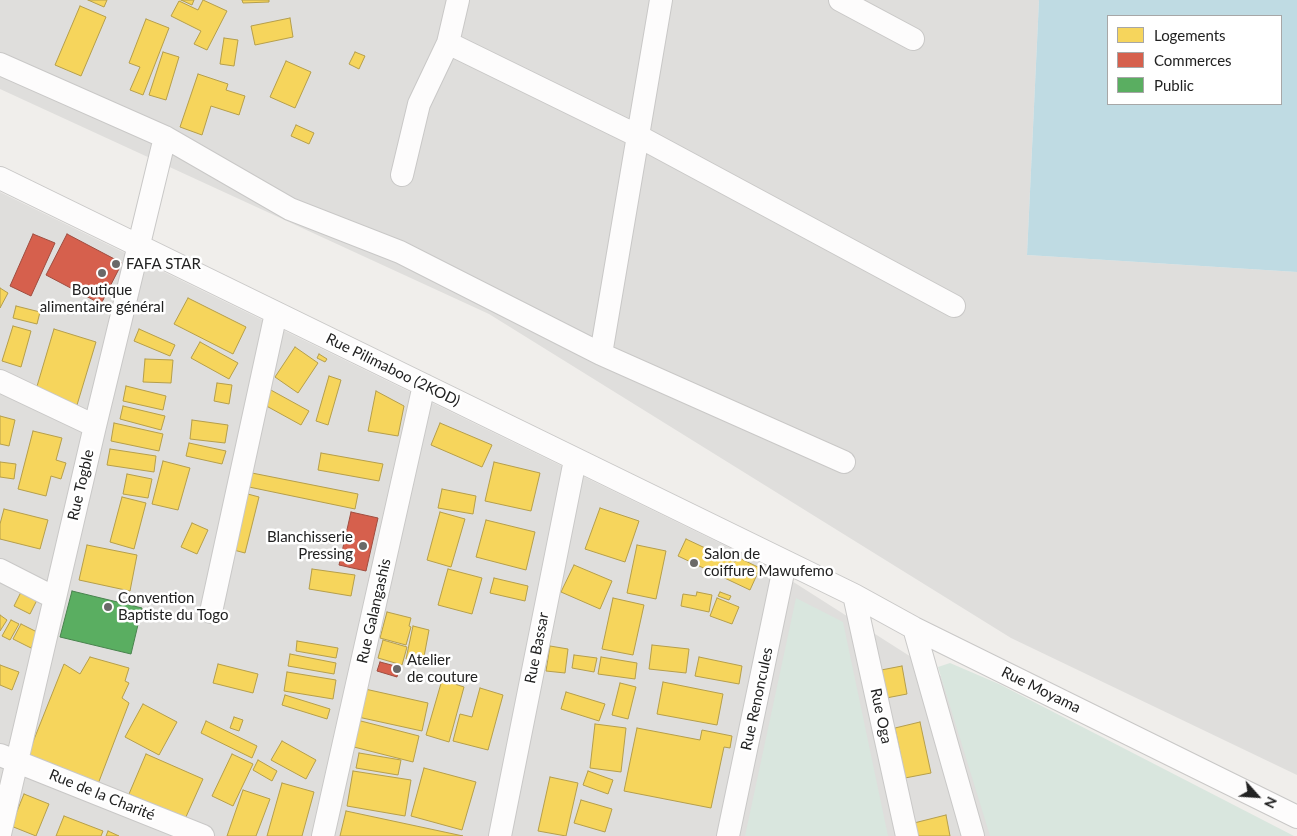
<!DOCTYPE html>
<html>
<head>
<meta charset="utf-8">
<style>
  body { margin:0 }
  #map { position:relative; width:1297px; height:836px; overflow:hidden; background:#f0eeeb; font-family:Lato,sans-serif }
  canvas { display:block }
  .legend { position:absolute; left:1107px; top:15px; width:175px; height:90px; box-sizing:border-box; background:#fff; border:1px solid #a7a7a7; margin:0; padding:6px 9px; list-style:none; font-size:15px; color:#222 }
  .legend li { display:flex; align-items:center; gap:10px; height:25px }
  .legend b { width:25px; border:1px solid #a7a7a7 }
  .north { position:absolute; left:1232px; top:771px; width:50px; height:50px; -webkit-text-stroke:4px #fff; paint-order:stroke; rotate:116deg; font-size:14px; font-weight:700; line-height:20px; text-align:center; color:#222 }
  .north::after { content:''; display:block; margin:auto; width:18px; height:22px; background:#222; clip-path:polygon(50% 0,100% 100%,50% 72%,0 100%) }
</style>
</head>
<body>
<div id="map">
<canvas width="1297" height="836"></canvas>
<ul class="legend">
<li><b style="height:14px;background:#f6d55c"></b>Logements</li>
<li><b style="height:14px;background:#d6604d"></b>Commerces</li>
<li><b style="height:14px;background:#5aae61"></b>Public</li>
</ul>
<div class="north">N</div>
</div>
<script>
const ctx = document.querySelector('canvas').getContext('2d');
ctx.lineJoin = 'round';
function fillPath(path, color) { ctx.fillStyle = color; ctx.fill(path, 'evenodd'); }
const poly = rows => new Path2D(rows.map(r => 'M' + r).join(''));
function trace(path, color, width, dash) { ctx.strokeStyle = color; ctx.lineWidth = width; ctx.lineCap = dash ? 'butt' : 'round'; ctx.setLineDash(dash || []); ctx.stroke(path); }
function label(font, color, halo, rows, align = 'center') {
  ctx.font = font + ' Lato,sans-serif'; ctx.lineWidth = 5; ctx.setLineDash([]); ctx.textBaseline = 'middle'; ctx.strokeStyle = halo; ctx.fillStyle = color; for (const [text, x, y, turn = 0] of rows) {
    ctx.save(); ctx.translate(x, y); ctx.rotate((+turn || 0) * Math.PI / 180); ctx.textAlign = isNaN(turn) ? turn : align; if (halo) ctx.strokeText(text, 0, 0); ctx.fillText(text, 0, 0); ctx.restore();
  }
}
const residential = poly([
  [0,0,1039,0,1027,255,1297,272,1297,775,1011,638,489,314,0,89],
  [0,192,773,569,941,676,993,836,0,836]
]);
const wetland = poly([
  [796,598,843,622,888,836,745,836],
  [950,663,999,684,1294,836,990,836,938,667]
]);
const water = poly([
  [1039,0,1297,0,1297,272,1027,255],
  [1108,16,1281,16,1281,104,1108,104]
]);
const homes = poly([
  [88,0,107,0,104,7,88,0],
  [181,0,194,0,192,5,181,0],
  [203,0,227,11,207,50,194,44,201,31,171,16,179,1,198,10,203,0],
  [242,0,269,0,269,2,243,3,242,0],
  [80,6,106,17,81,76,55,65,80,6],
  [290,18,293,37,255,45,251,26,290,18],
  [146,19,169,28,143,95,130,90,140,67,129,63,146,19],
  [224,38,238,40,234,66,220,64,224,38],
  [163,52,179,57,166,100,149,95,163,52],
  [355,52,365,56,359,69,349,64,355,52],
  [286,61,311,72,295,108,270,97,286,61],
  [198,74,228,84,226,90,245,96,239,115,211,106,202,135,180,127,198,74],
  [296,125,314,133,309,144,291,136,296,125],
  [0,288,8,293,0,308,0,288],
  [188,298,246,327,233,354,174,324,188,298],
  [16,306,40,312,37,324,13,318,16,306],
  [13,326,31,331,21,367,2,361,13,326],
  [54,329,96,342,77,405,35,393,54,329],
  [139,329,175,345,170,356,134,341,139,329],
  [200,342,238,363,229,379,191,358,200,342],
  [295,347,318,363,298,393,275,377,295,347],
  [319,354,327,359,325,362,317,358,319,354],
  [145,359,173,360,171,383,143,382,145,359],
  [329,376,341,380,328,425,316,421,329,376],
  [217,383,232,385,229,404,214,401,217,383],
  [126,386,166,396,163,410,123,401,126,386],
  [269,389,309,411,301,425,261,403,269,389],
  [376,391,404,406,398,436,368,431,376,391],
  [123,406,165,416,161,430,120,419,123,406],
  [0,416,15,420,9,446,0,444,0,416],
  [192,420,228,425,225,443,190,439,192,420],
  [114,423,163,434,159,451,111,441,114,423],
  [440,423,492,445,482,467,431,445,440,423],
  [33,431,62,438,56,460,66,463,61,479,51,476,46,496,18,489,33,431],
  [189,443,226,451,222,464,186,456,189,443],
  [110,449,156,456,154,472,107,465,110,449],
  [321,453,383,464,379,481,318,470,321,453],
  [163,461,190,468,178,510,152,504,163,461],
  [0,462,16,464,14,479,0,477,0,462],
  [494,462,540,473,531,511,485,501,494,462],
  [252,473,358,494,355,509,249,487,252,473],
  [127,474,152,479,148,498,123,494,127,474],
  [442,489,476,496,473,514,438,508,442,489],
  [244,493,259,497,245,553,230,549,244,493],
  [122,497,146,503,134,549,110,542,122,497],
  [600,508,639,521,625,562,585,549,600,508],
  [4,509,48,520,40,549,0,539,0,524,4,509],
  [440,512,465,519,451,567,427,560,440,512],
  [486,520,535,532,526,570,476,557,486,520],
  [192,523,208,530,197,554,181,547,192,523],
  [686,539,735,562,737,557,760,568,750,590,678,556,686,539],
  [87,545,137,555,130,591,79,580,87,545],
  [637,545,666,551,656,599,627,593,637,545],
  [574,565,612,581,600,609,561,592,574,565],
  [312,569,355,575,351,596,309,589,312,569],
  [448,569,482,578,472,614,438,605,448,569],
  [494,578,528,586,525,601,490,593,494,578],
  [21,592,37,600,30,614,14,606,21,592],
  [697,592,712,595,709,612,681,606,683,594,696,596,697,592],
  [720,592,731,596,729,600,718,596,720,592],
  [613,598,644,605,633,655,602,649,613,598],
  [717,598,739,607,732,624,710,616,717,598],
  [387,612,411,618,409,626,411,627,406,645,380,638,387,612],
  [0,615,7,620,0,631,0,615],
  [11,620,19,624,10,640,2,636,11,620],
  [21,624,39,633,31,648,13,639,21,624],
  [413,626,429,630,423,662,406,659,413,626],
  [383,640,407,647,402,665,378,658,383,640],
  [297,641,338,648,336,658,296,651,297,641],
  [652,645,689,649,686,673,649,669,652,645],
  [550,646,568,649,565,673,546,671,550,646],
  [290,654,336,663,334,674,288,666,290,654],
  [574,655,597,658,594,672,572,668,574,655],
  [90,657,129,668,125,681,129,683,122,698,129,703,98,784,27,757,64,664,80,674,90,657],
  [601,657,637,663,635,679,598,674,601,657],
  [699,657,742,666,739,684,695,676,699,657],
  [218,664,258,674,253,693,213,683,218,664],
  [0,665,19,672,12,690,0,685,0,665],
  [902,666,907,694,881,699,876,671,902,666],
  [287,672,336,680,333,699,284,691,287,672],
  [442,680,464,687,449,742,426,735,442,680],
  [663,682,723,694,717,725,657,714,663,682],
  [620,683,636,687,628,719,612,715,620,683],
  [480,688,503,695,488,750,453,741,460,714,472,717,480,688],
  [365,689,428,703,422,731,358,717,365,689],
  [566,692,605,704,599,721,561,709,566,692],
  [285,695,330,709,327,719,282,705,285,695],
  [143,704,177,722,159,755,125,737,143,704],
  [234,717,243,720,239,731,230,728,234,717],
  [357,720,419,736,413,762,350,746,357,720],
  [206,721,257,746,252,758,201,733,206,721],
  [920,722,931,773,905,778,895,728,920,722],
  [595,724,626,728,621,772,590,768,595,724],
  [637,728,700,740,702,730,732,736,730,748,724,747,711,808,624,791,637,728],
  [282,741,316,760,306,779,271,760,282,741],
  [359,753,401,760,398,775,356,768,359,753],
  [146,754,203,779,185,819,129,794,146,754],
  [232,754,253,764,233,806,212,796,232,754],
  [258,760,277,771,272,781,253,770,258,760],
  [424,768,476,782,462,830,411,816,424,768],
  [353,771,411,780,405,816,347,806,353,771],
  [588,771,613,780,608,794,583,785,588,771],
  [550,777,578,783,566,836,538,831,550,777],
  [282,783,314,792,302,836,267,836,282,783],
  [243,790,270,799,256,836,227,836,243,790],
  [24,794,49,804,36,836,11,826,24,794],
  [581,800,612,809,605,832,574,823,581,800],
  [346,811,463,836,340,836,346,811],
  [946,815,950,836,916,836,914,823,946,815],
  [64,816,103,831,101,836,56,836,64,816],
  [108,831,119,836,106,836,108,831]
]);
const shops = poly([
  [33,234,55,243,31,296,10,286,33,234],
  [67,234,122,263,101,304,46,275,67,234],
  [351,512,378,518,366,571,339,565,351,512],
  [380,662,399,667,397,677,377,671,380,662]
]);
const public = poly([
  [72,591,142,608,131,654,60,637,72,591]
]);
const minor = poly([
  [840,0,913,39],
  [448,43,638,136,954,306],
  [0,64,165,137,290,209,400,252,601,354,844,462],
  [402,175,419,104,448,43,458,0],
  [0,178,854,595,914,628,1297,817],
  [601,354,661,0],
  [0,381,95,426],
  [0,570,55,598],
  [854,595,907,836],
  [211,612,276,313],
  [914,628,973,836],
  [0,755,203,836],
  [0,834,95,426,165,137],
  [323,836,424,385],
  [500,836,575,460],
  [728,836,785,563]
]);
const markers = [
  [116,264,5,"#6a6968"],
  [102,273,5,"#6a6968"],
  [363,546,5,"#6a6968"],
  [694,563,5,"#6a6968"],
  [108,607,5,"#6a6968"],
  [397,669,5,"#6a6968"]
];
const poiNames = [
  ["FAFA STAR",126,264],
  ["Boutique",102,290,"center"],
  ["alimentaire général",102,307,"center"],
  ["Blanchisserie",353,537,"right"],
  ["Pressing",353,554,"right"],
  ["Salon de",704,554],
  ["coiffure Mawufemo",704,571],
  ["Convention",118,598],
  ["Baptiste du Togo",118,615],
  ["Atelier",407,660],
  ["de couture",407,677]
];
const streetNames = [
  ["Rue Pilimaboo (2KOD)",393,370,26],
  ["Rue Togble",81,485,-77],
  ["Rue Galangashis",374,611,-77],
  ["Rue Bassar",537,648,-79],
  ["Rue Moyama",1041,690,26],
  ["Rue Renoncules",757,699,-78],
  ["Rue Oga",881,716,78],
  ["Rue de la Charité",102,795,22]
];
fillPath(residential, '#dfdedc');
fillPath(wetland, '#d9e6de');
fillPath(water, '#bfdbe3');
fillPath(homes, '#f6d55c');
trace(homes, '#b69f4b', 1);
fillPath(shops, '#d6604d');
trace(shops, '#a04d40', 1);
fillPath(public, '#5aae61');
trace(public, '#49844e', 1);
trace(minor, '#c9c8c7', 24);
trace(minor, '#fdfcfc', 22);
for (const [x, y, r, color] of markers) { const dot = new Path2D(); dot.arc(x, y, r, 0, 2 * Math.PI); ctx.fillStyle = color; ctx.fill(dot); trace(dot, '#fff', 2); }
label('15px', '#222', '#fff', poiNames, 'left');
label('15px', '#222', '#fff', streetNames);
</script>
</body>
</html>
